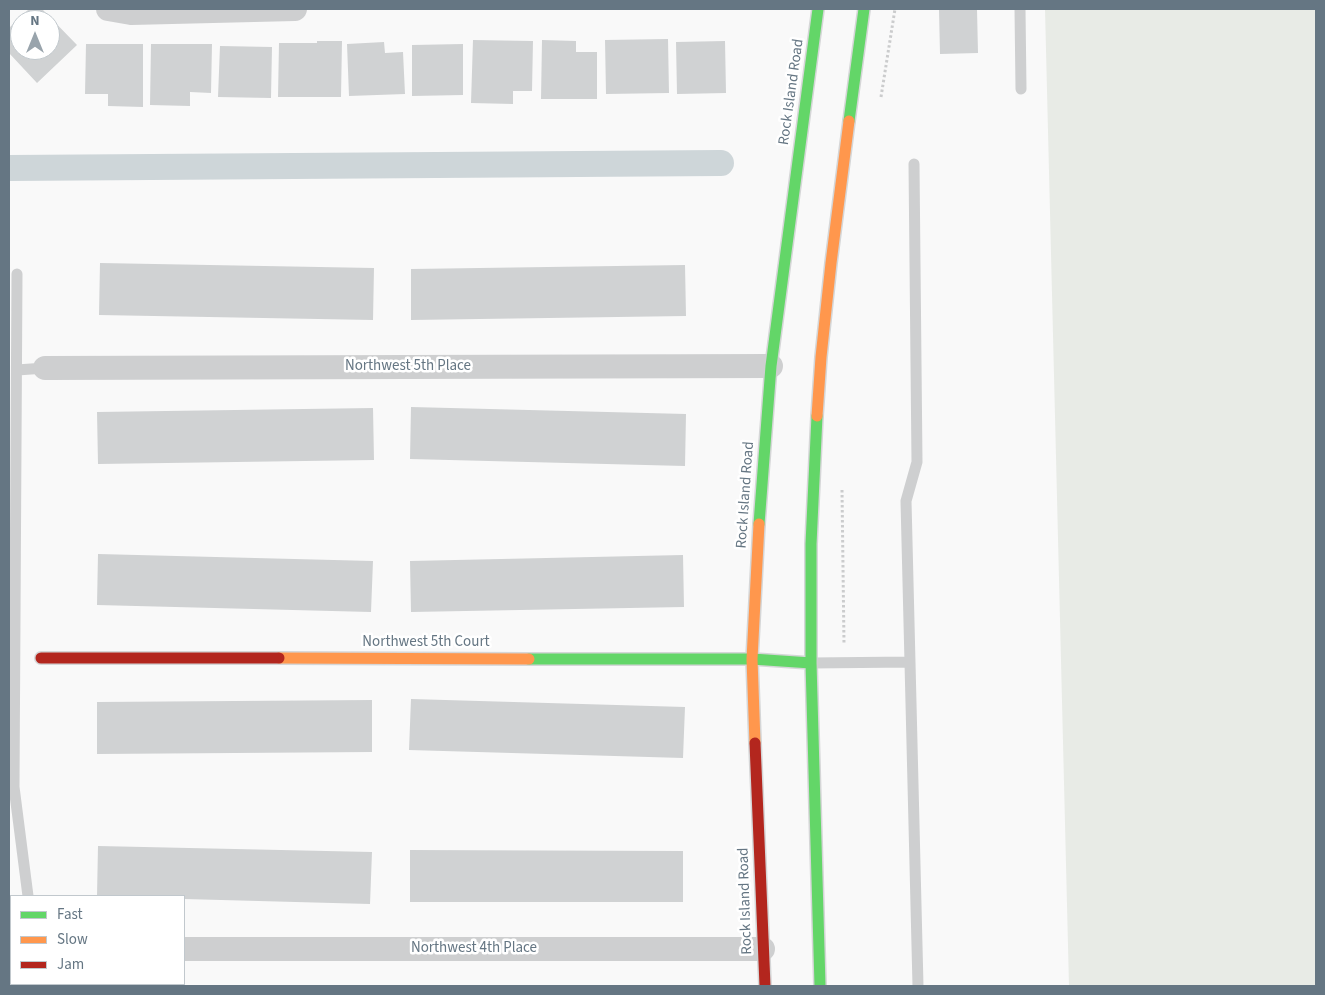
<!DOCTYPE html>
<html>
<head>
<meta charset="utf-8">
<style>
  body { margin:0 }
  #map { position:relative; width:1325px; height:995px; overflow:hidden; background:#f9f9f9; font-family:"Source Sans 3",sans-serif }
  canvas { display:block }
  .frame { position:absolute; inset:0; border:10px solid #657683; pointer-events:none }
  .legend { position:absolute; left:10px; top:895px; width:175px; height:90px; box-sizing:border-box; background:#fff; border:1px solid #c1c8cd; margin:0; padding:6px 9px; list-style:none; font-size:15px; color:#657683 }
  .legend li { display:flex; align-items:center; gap:10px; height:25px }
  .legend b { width:25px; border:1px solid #c1c8cd }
  .north { position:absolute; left:10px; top:10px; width:50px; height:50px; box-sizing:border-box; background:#fff; border:1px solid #c1c8cd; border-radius:50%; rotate:0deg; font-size:14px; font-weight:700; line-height:20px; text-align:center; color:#657683 }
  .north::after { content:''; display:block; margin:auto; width:18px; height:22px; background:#99a4ac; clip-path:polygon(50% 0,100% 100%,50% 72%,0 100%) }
</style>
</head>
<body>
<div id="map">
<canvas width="1325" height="995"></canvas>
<div class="frame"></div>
<ul class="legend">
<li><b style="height:6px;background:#63d668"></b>Fast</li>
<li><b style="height:6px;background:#ff974d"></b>Slow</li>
<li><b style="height:6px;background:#b3261e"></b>Jam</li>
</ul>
<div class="north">N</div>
</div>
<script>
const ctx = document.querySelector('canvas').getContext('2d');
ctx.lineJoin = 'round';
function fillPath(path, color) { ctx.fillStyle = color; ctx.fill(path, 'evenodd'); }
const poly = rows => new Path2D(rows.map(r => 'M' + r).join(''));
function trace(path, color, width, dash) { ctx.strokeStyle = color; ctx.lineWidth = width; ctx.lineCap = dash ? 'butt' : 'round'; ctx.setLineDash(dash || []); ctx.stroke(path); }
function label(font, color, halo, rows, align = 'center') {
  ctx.font = font + ' "Source Sans 3",sans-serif'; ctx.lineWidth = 5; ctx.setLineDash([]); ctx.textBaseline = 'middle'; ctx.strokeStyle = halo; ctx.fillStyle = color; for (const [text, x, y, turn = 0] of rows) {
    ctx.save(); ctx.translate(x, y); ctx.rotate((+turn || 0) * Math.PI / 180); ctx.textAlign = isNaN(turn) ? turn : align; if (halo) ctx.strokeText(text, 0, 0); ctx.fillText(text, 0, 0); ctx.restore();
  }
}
const green = poly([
  [1045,9,1316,9,1316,986,1069,986]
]);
const canal = poly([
  [9,168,721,163]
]);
const building = poly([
  [29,9,42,9,77,45,37,83,9,53,9,28],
  [20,20,50,20,50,50,20,50],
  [939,9,977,9,978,53,940,54],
  [668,39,669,93,606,94,605,40],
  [473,40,533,41,532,91,513,91,513,104,471,103],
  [542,40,576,41,576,52,597,52,597,99,541,99],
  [317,41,342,41,341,97,278,97,279,43,317,43],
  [725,41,726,93,677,94,676,42],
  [384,42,385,53,403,52,405,94,349,96,347,44],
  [86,44,143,44,143,107,108,106,108,94,85,94],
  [151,44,212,44,211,93,190,92,190,106,150,105],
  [463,44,463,95,412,96,412,45],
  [220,46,272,47,271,98,218,97],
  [100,263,374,268,373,320,99,315],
  [685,265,686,316,411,320,411,269],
  [411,407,686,414,685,466,410,459],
  [373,408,374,460,98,464,97,412],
  [98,554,373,561,371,612,97,605],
  [683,555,684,607,411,612,410,561],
  [411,699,685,707,683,758,409,750],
  [372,700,372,752,97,754,97,702],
  [98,846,372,852,370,904,184,899,184,896,97,896],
  [410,850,683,851,683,902,410,902]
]);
const path = poly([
  [881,97,895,9],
  [842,490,844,644]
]);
const lane = poly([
  [1020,9,1021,89],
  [914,164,917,462,906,501,918,986],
  [17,274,14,787,28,896],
  [17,370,45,368],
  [811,663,910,662],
  [41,984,42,986]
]);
const street = poly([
  [108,9,131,13,295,9],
  [45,368,771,366],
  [184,949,763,949]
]);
const fast = poly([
  [849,121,864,9],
  [817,416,811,544,811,663,820,986],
  [759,524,771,366,818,9],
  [529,659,752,659,811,663]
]);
const slow = poly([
  [817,416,821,357,831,263,849,121],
  [279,658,529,659],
  [755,743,752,659,759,524]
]);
const jam = poly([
  [41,658,279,658],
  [755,743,765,986]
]);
const streetNames = [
  ["Rock Island Road",792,92,-82],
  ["Northwest 5th Place",408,367],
  ["Rock Island Road",746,495,-86],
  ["Northwest 5th Court",426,643],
  ["Rock Island Road",746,901,-92],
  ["Northwest 4th Place",474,949]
];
fillPath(green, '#e8ebe6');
trace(canal, '#ced6d9', 26);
fillPath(building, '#d0d2d3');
trace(fast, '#d5d6d7', 14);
trace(slow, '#d5d6d7', 14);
trace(jam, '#d5d6d7', 14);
trace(path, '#cbcccd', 3, [2.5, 2.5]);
trace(lane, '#cecfd0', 11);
trace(street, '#cecfd0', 24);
trace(fast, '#63d668', 11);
trace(slow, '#ff974d', 11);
trace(jam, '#b3261e', 11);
label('15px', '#657683', '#fff', streetNames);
</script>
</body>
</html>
